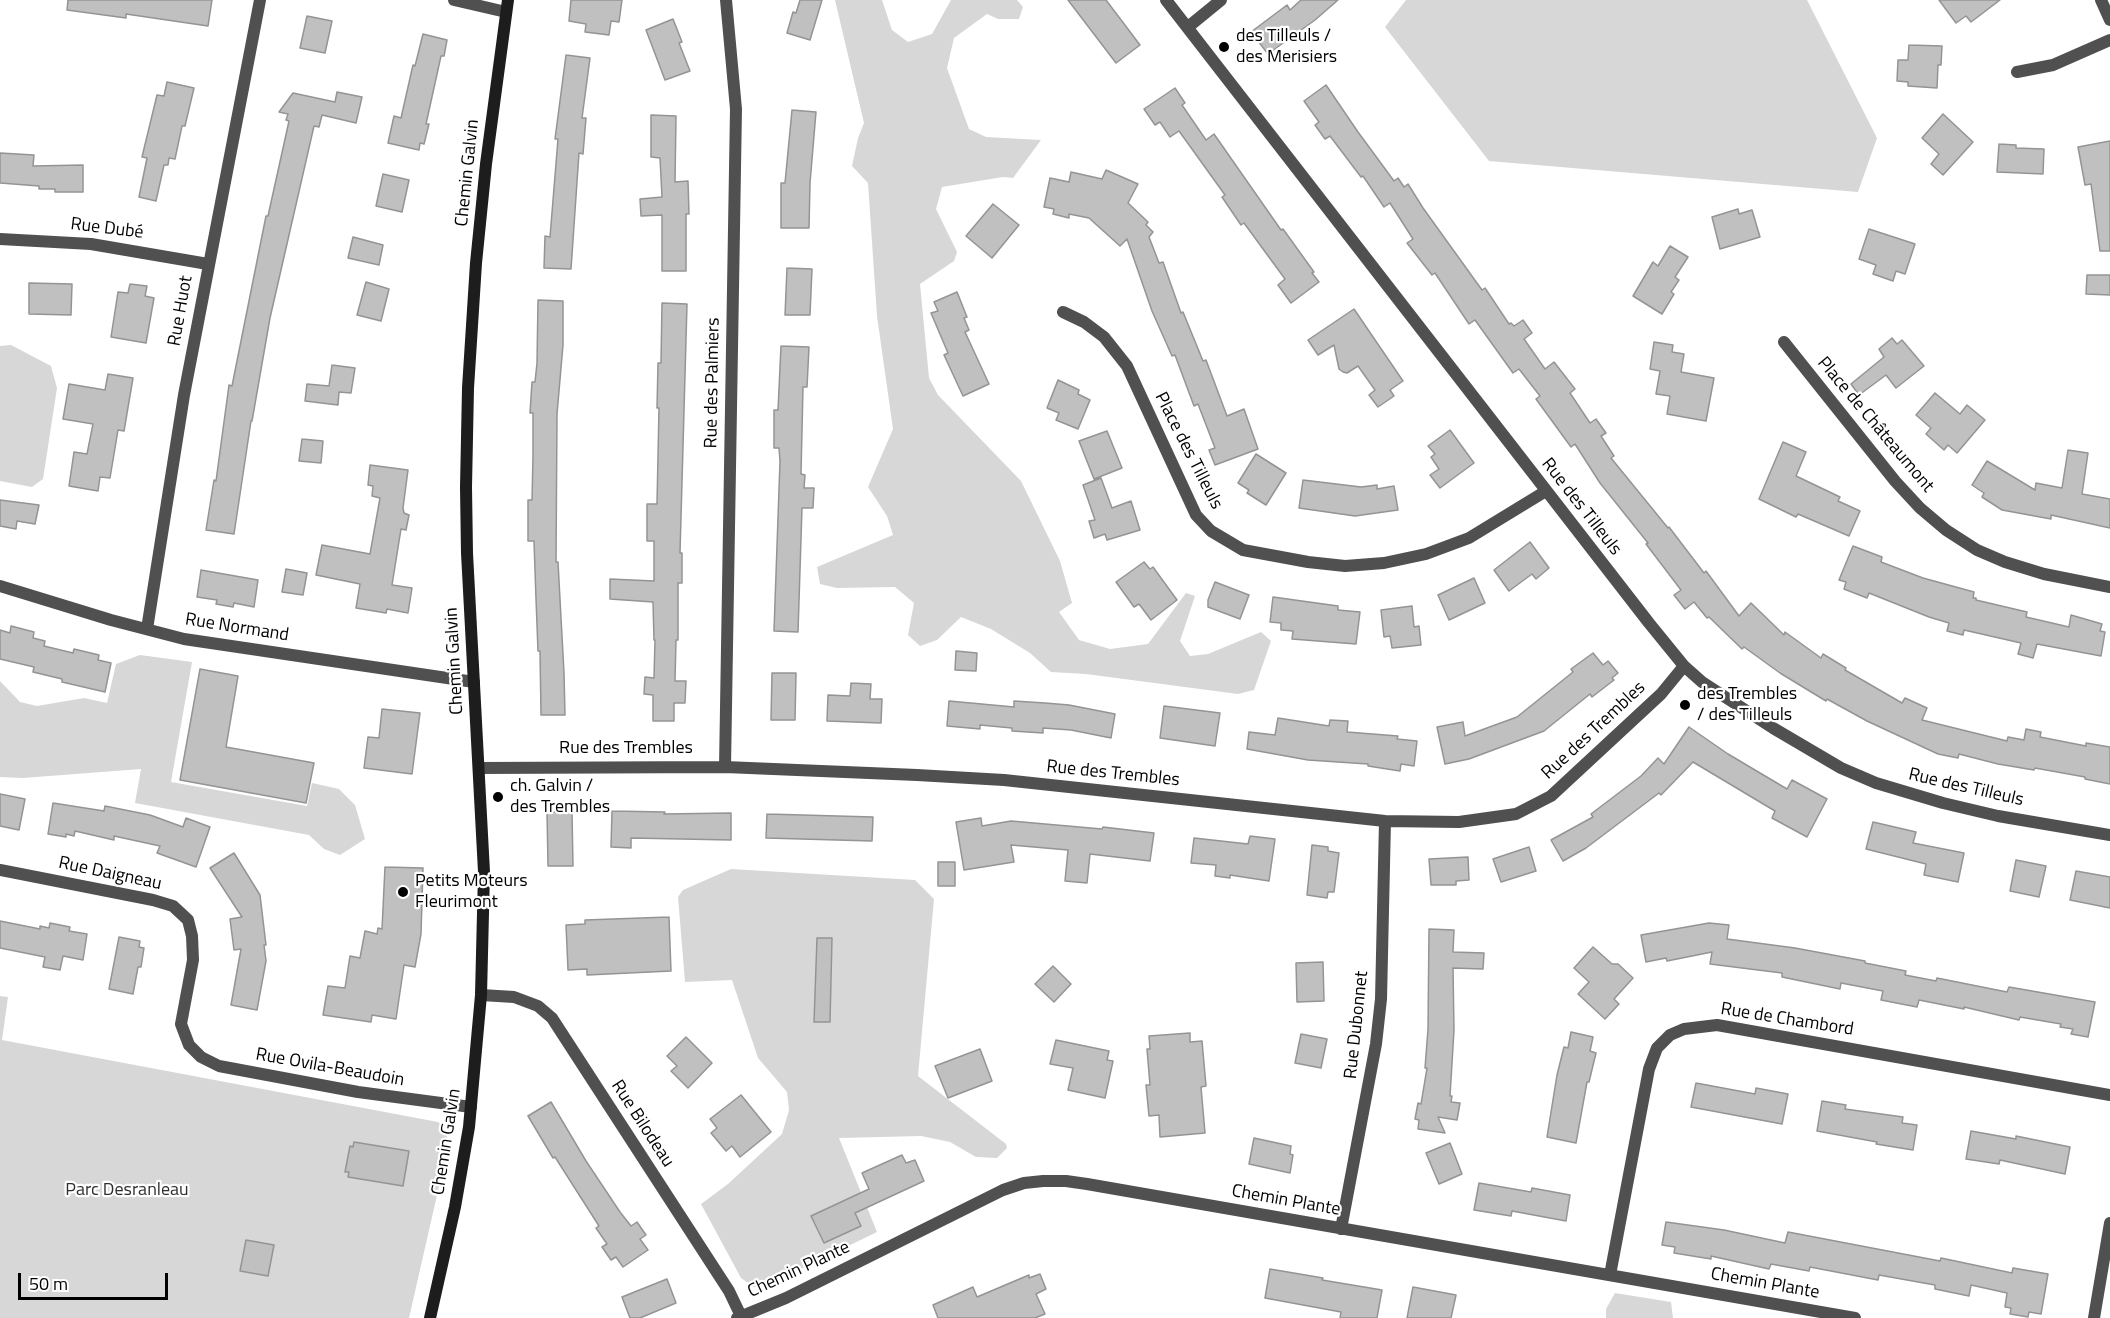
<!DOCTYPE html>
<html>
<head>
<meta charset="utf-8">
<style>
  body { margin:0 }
  #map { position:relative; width:2110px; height:1318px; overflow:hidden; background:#fff; font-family:"Titillium Web",sans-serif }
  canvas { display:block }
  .scale { position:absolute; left:18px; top:1273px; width:150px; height:27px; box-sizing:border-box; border:3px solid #000; border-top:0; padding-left:8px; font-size:18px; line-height:21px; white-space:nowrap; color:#000; -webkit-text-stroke:4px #fff; paint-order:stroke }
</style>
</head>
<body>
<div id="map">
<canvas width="2110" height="1318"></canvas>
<div class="scale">50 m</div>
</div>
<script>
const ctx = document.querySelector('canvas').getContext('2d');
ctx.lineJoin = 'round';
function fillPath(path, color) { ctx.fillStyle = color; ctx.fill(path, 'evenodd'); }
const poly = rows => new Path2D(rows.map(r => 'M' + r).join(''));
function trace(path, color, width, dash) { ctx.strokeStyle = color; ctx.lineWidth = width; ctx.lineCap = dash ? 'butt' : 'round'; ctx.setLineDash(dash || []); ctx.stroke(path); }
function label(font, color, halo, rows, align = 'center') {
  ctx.font = font + ' "Titillium Web",sans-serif'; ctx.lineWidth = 4.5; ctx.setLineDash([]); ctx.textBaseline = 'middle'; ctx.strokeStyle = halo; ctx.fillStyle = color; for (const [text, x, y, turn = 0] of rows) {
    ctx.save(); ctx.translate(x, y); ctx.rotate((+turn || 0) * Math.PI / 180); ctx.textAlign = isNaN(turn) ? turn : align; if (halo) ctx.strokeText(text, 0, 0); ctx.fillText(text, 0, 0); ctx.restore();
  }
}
const green = poly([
  [835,0,882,0,892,30,908,42,932,34,951,0,1017,0,1023,7,1019,19,998,19,987,14,954,38,947,68,969,129,986,137,1041,140,1013,178,1003,177,942,187,936,209,957,252,954,261,920,284,929,378,938,395,1021,481,1060,561,1072,603,1059,612,1079,640,1110,649,1148,644,1186,593,1195,596,1180,641,1190,656,1208,654,1261,632,1271,641,1254,690,1238,694,1086,674,1051,672,1030,653,991,629,961,617,937,640,920,646,908,635,914,603,895,587,837,588,820,584,817,567,893,535,887,516,868,487,893,429,877,316,868,183,852,166,858,138,864,123],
  [1406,0,1807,0,1877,138,1858,192,1489,161,1385,27],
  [11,345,51,366,57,388,43,479,32,487,0,481,0,346],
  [140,655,192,662,171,782,307,806,312,783,339,789,355,805,365,839,340,855,324,849,309,835,135,803,141,769,23,778,0,777,0,681,20,702,37,706,84,698,107,703,116,664],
  [731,869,915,880,934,899,918,1076,1006,1144,1007,1148,997,1158,976,1157,950,1142,921,1136,839,1138,877,1232,768,1285,754,1287,741,1278,701,1204,728,1184,782,1134,789,1110,787,1092,758,1058,732,980,685,982,678,897,683,890],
  [0,996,8,997,2,1040,438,1122,444,1127,447,1137,440,1182,409,1318,0,1318],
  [1615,1293,1671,1302,1673,1318,1606,1318,1606,1309]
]);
const building = poly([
  [68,0,212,0,208,26,126,14,126,18,67,10,68,0],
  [571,0,622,0,619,22,611,21,609,35,585,32,586,24,569,21,571,0],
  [800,0,822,0,810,40,787,33,793,12,796,13,800,0],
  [1068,0,1106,0,1140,45,1116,63,1068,0],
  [1301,0,1338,0,1315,20,1268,54,1251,32,1287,5,1290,10,1301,0],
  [1939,0,2000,0,1971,22,1966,16,1956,23,1939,0],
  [307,16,332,21,325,53,300,48,307,16],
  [673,19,682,42,679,43,690,71,665,80,646,30,673,19],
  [423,34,447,40,444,56,441,56,426,124,429,124,424,144,420,143,419,150,388,143,394,116,401,118,413,65,415,66,423,34],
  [1909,45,1942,46,1941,65,1938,65,1937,88,1908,86,1908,82,1897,81,1898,60,1908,60,1909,45],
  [566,55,590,58,582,118,586,118,583,154,579,153,571,269,544,268,545,236,550,237,558,139,555,139,566,55],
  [167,82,194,88,185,126,182,126,175,159,169,158,168,165,164,165,156,201,139,197,147,158,142,157,157,95,164,96,167,82],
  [1326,85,1358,132,1394,181,1398,178,1404,187,1408,184,1423,208,1482,290,1485,288,1509,324,1511,323,1514,326,1523,320,1532,333,1524,339,1545,369,1554,362,1575,389,1570,393,1590,423,1596,419,1606,433,1601,436,1614,456,1611,458,1668,528,1669,527,1704,573,1706,571,1739,616,1751,603,1784,635,1785,632,1821,658,1823,654,1846,668,1845,670,1902,703,1905,698,1927,708,1922,720,2007,741,2008,737,2024,740,2026,729,2041,732,2040,737,2086,746,2086,743,2110,747,2110,784,2085,779,2085,777,2035,768,2034,770,1998,764,1959,754,1958,758,1938,754,1867,721,1827,699,1826,701,1780,673,1744,647,1742,649,1709,617,1707,618,1694,602,1685,609,1674,595,1681,590,1646,544,1648,543,1600,483,1575,444,1571,447,1536,399,1540,396,1519,369,1513,373,1475,320,1469,324,1435,273,1432,275,1407,243,1413,239,1390,203,1384,207,1363,176,1361,177,1330,136,1325,139,1315,125,1319,122,1304,101,1326,85],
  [1175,88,1185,103,1182,105,1206,140,1214,134,1281,230,1283,229,1314,272,1312,273,1319,282,1291,303,1278,285,1285,279,1244,223,1241,225,1222,197,1225,195,1179,131,1170,137,1160,122,1155,125,1144,109,1175,88],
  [337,92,362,97,356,123,322,115,319,127,314,126,270,318,252,421,251,421,234,534,206,530,214,480,216,481,229,385,232,386,266,216,268,216,289,121,286,120,288,114,279,112,293,93,335,102,337,92],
  [792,110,816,112,810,183,809,228,781,228,781,183,785,183,792,110],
  [1943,114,1973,142,1943,175,1931,164,1939,154,1922,138,1943,114],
  [651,115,676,116,675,182,688,181,689,214,686,214,686,271,662,271,662,215,641,216,640,199,662,197,660,158,651,157,651,115],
  [2110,141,2110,251,2100,251,2091,184,2085,185,2078,147,2110,141],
  [1999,144,2016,145,2016,148,2044,149,2043,174,1997,172,1999,144],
  [0,153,34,155,33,166,83,165,83,192,55,192,55,189,39,189,39,186,0,183,0,153],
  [1106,170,1138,184,1128,203,1148,222,1146,225,1153,232,1149,237,1159,263,1163,262,1181,313,1183,312,1203,361,1206,360,1227,416,1244,409,1258,449,1215,465,1209,450,1215,448,1198,404,1194,406,1175,355,1172,356,1152,311,1127,239,1120,246,1089,218,1069,214,1069,218,1053,214,1054,209,1044,207,1050,178,1069,182,1071,172,1102,179,1106,170],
  [383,174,409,180,402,212,376,206,383,174],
  [993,204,1019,225,992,258,966,236,993,204],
  [1738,209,1739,214,1752,210,1760,237,1720,249,1712,217,1738,209],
  [1869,229,1915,244,1905,274,1896,271,1893,281,1873,274,1876,265,1859,259,1869,229],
  [353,237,383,245,379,265,348,258,353,237],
  [1670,246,1688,257,1675,277,1679,280,1671,292,1674,294,1662,314,1633,296,1653,262,1658,266,1670,246],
  [787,268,812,269,810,315,785,315,787,268],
  [2087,275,2110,275,2110,295,2086,294,2087,275],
  [366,282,389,289,381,321,357,315,366,282],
  [29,283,72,284,71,315,29,314,29,283],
  [130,284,147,286,145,296,154,298,146,343,111,337,118,292,128,293,130,284],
  [957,292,967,317,964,318,969,330,965,332,989,384,963,396,944,355,948,353,931,313,938,311,934,302,957,292],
  [538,300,563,301,563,345,557,414,556,562,558,562,564,673,565,715,541,715,540,651,538,651,536,599,534,541,528,541,528,500,532,500,533,456,533,413,530,413,532,382,535,382,537,363,538,300],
  [662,303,687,304,680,553,682,553,682,583,678,583,678,640,676,640,675,681,686,681,685,703,674,703,674,721,653,721,653,695,644,694,645,677,654,678,655,640,654,640,653,602,610,599,610,579,654,581,654,541,647,541,647,504,657,504,659,408,657,408,658,363,661,363,662,303],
  [1354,309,1403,381,1390,390,1394,396,1378,407,1369,395,1375,390,1358,366,1347,373,1343,372,1339,369,1334,345,1318,355,1308,340,1354,309],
  [1892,338,1897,344,1902,340,1924,366,1896,388,1886,375,1859,395,1851,384,1884,357,1879,349,1892,338],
  [1654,342,1673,345,1672,352,1684,354,1681,372,1714,378,1706,421,1667,414,1670,396,1656,394,1660,371,1650,369,1654,342],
  [781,346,809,347,807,387,803,387,801,474,805,475,804,488,814,488,813,508,802,508,798,632,774,631,780,461,779,448,774,448,774,410,778,410,781,346],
  [332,365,355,368,351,393,339,392,338,405,305,401,307,384,329,386,332,365],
  [108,374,133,378,124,431,118,430,110,478,100,477,98,491,69,486,74,452,87,454,93,424,63,419,69,384,105,390,108,374],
  [1058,380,1079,390,1078,394,1090,400,1078,429,1056,420,1059,413,1047,408,1058,380],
  [1935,393,1960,414,1967,405,1985,420,1957,453,1948,445,1944,450,1926,434,1931,428,1916,415,1935,393],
  [1450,430,1474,463,1440,488,1430,475,1439,469,1431,457,1435,454,1428,446,1450,430],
  [1107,431,1122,468,1094,479,1079,441,1107,431],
  [302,439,323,441,321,463,299,461,302,439],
  [1783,442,1806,452,1796,476,1840,497,1838,501,1860,511,1849,536,1798,514,1796,517,1759,499,1783,442],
  [2068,450,2088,453,2082,494,2110,499,2110,528,2051,515,2051,519,2002,510,1982,497,1984,493,1972,485,1987,461,2035,490,2036,483,2062,488,2068,450],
  [1256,454,1286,473,1266,505,1247,493,1249,490,1238,483,1256,454],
  [370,465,408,470,403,508,404,513,409,515,406,530,401,529,392,585,412,588,408,613,387,609,386,613,356,608,360,584,316,575,322,545,370,554,380,498,372,496,373,486,368,485,370,465],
  [1101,478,1112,508,1131,501,1140,530,1107,540,1105,534,1094,538,1089,521,1095,520,1083,485,1101,478],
  [1303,480,1361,487,1377,485,1377,489,1394,486,1398,510,1355,516,1299,508,1303,480],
  [0,500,39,505,35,524,17,521,16,529,0,526,0,500],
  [1530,542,1549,568,1536,579,1532,574,1509,591,1494,570,1530,542],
  [1853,546,1882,557,1881,562,1923,578,1974,592,1973,598,1976,598,1976,600,2027,612,2026,617,2069,627,2071,615,2102,624,2100,631,2105,632,2101,656,2037,644,2033,658,2018,654,2021,643,1964,630,1963,635,1947,631,1949,623,1929,617,1869,593,1867,598,1844,589,1846,582,1839,580,1853,546],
  [1144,562,1150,569,1153,567,1177,600,1151,620,1139,604,1134,607,1116,582,1144,562],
  [286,569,307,573,303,595,282,592,286,569],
  [201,570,258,580,254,607,234,603,233,607,216,604,217,600,197,597,201,570],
  [1474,578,1485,603,1449,620,1438,595,1474,578],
  [1215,582,1249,595,1240,619,1208,607,1208,600,1215,582],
  [1273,597,1338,606,1338,610,1360,612,1356,644,1292,639,1293,631,1281,630,1281,623,1270,622,1273,597],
  [1412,606,1414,627,1419,626,1421,645,1392,648,1390,636,1384,637,1381,610,1412,606],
  [11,626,34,632,33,638,45,641,44,646,73,653,74,649,99,655,98,660,111,663,105,692,62,682,62,679,33,672,34,667,0,659,0,630,10,633,11,626],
  [956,651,977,653,976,671,955,670,956,651],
  [1593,653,1603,665,1608,661,1618,673,1612,678,1614,680,1592,697,1590,694,1544,731,1469,759,1445,764,1437,727,1463,722,1465,736,1517,717,1573,672,1571,669,1593,653],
  [200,669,238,676,226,747,314,763,306,803,180,780,200,669],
  [772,673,796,673,795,720,771,720,772,673],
  [851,683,871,684,870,699,882,699,881,723,827,721,828,695,850,696,851,683],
  [949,701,1014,707,1014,701,1045,703,1069,705,1115,714,1111,738,1071,730,1043,728,1043,733,1012,731,1012,728,980,725,980,729,947,726,949,701],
  [1164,706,1220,713,1215,746,1160,738,1164,706],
  [382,709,420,713,412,774,364,768,368,737,379,738,382,709],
  [1278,718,1329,726,1330,720,1348,721,1347,732,1398,736,1397,739,1417,741,1414,766,1401,764,1400,771,1368,766,1368,764,1308,760,1247,749,1249,732,1275,735,1278,718],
  [1689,727,1728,754,1787,789,1792,780,1827,799,1807,837,1772,818,1775,811,1693,762,1661,795,1659,793,1586,848,1563,861,1551,840,1593,817,1591,814,1641,776,1658,758,1664,764,1689,727],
  [0,794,25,799,19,830,0,826,0,794],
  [53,803,104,811,105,806,150,815,183,827,186,818,210,827,196,867,157,853,160,846,114,836,114,840,75,831,74,836,66,834,66,837,48,834,53,803],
  [612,811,665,812,664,814,731,813,731,840,631,838,631,848,611,847,612,811],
  [547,812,572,812,573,866,548,866,547,812],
  [767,814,873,817,872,841,766,838,767,814],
  [981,818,982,826,1011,821,1102,829,1103,827,1154,833,1150,861,1090,854,1087,883,1065,881,1068,850,1011,845,1014,862,964,870,956,822,981,818],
  [1873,822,1916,832,1913,843,1964,853,1958,882,1924,875,1926,864,1866,849,1873,822],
  [1250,836,1275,839,1269,881,1230,875,1230,878,1215,876,1216,865,1191,863,1194,838,1248,844,1250,836],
  [1312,845,1328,847,1328,851,1339,853,1334,892,1328,892,1327,898,1307,895,1312,845],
  [1529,847,1536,871,1501,882,1493,859,1529,847],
  [234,853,260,895,266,945,264,945,266,961,257,1010,231,1005,241,949,234,950,230,919,242,917,210,868,234,853],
  [1468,857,1469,880,1456,881,1456,885,1431,885,1429,859,1468,857],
  [2016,860,2046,866,2039,897,2010,891,2016,860],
  [938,862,955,862,955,886,938,886,938,862],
  [385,867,423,868,421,934,415,967,404,965,396,1019,372,1015,371,1022,323,1015,328,986,345,988,350,956,360,958,365,931,377,934,378,928,382,929,385,867],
  [2076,871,2110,877,2110,908,2070,900,2076,871],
  [669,917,671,971,587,975,587,969,568,970,566,925,585,924,585,920,669,917],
  [0,921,40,929,40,926,49,928,50,923,70,927,69,931,87,934,83,960,63,956,60,970,43,967,45,957,0,948,0,921],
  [1709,923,1729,925,1727,939,1795,948,1865,961,1865,963,1906,971,1905,975,1936,981,1937,978,2007,992,2009,987,2095,1002,2088,1037,2071,1034,2073,1029,2060,1027,2061,1024,2020,1017,2019,1020,1964,1007,1964,1009,1919,1000,1917,1007,1881,1000,1883,991,1841,983,1840,989,1782,977,1782,973,1710,964,1712,952,1667,961,1666,958,1646,962,1641,935,1709,923],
  [1429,929,1454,930,1453,952,1484,953,1483,969,1453,968,1454,1030,1450,1096,1452,1096,1451,1102,1460,1103,1457,1120,1438,1117,1445,1133,1418,1129,1419,1120,1415,1119,1418,1103,1421,1104,1427,1068,1425,1068,1428,1029,1429,929],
  [119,937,140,941,139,947,144,948,141,967,138,967,133,994,109,989,119,937],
  [817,938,832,938,830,1022,814,1022,817,938],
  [1593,947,1612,964,1618,964,1633,978,1614,999,1619,1004,1605,1019,1578,994,1589,982,1574,968,1593,947],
  [1323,962,1324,1001,1297,1002,1296,963,1323,962],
  [1053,966,1071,984,1054,1002,1035,984,1053,966],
  [1571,1032,1593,1037,1590,1051,1596,1053,1589,1082,1587,1082,1576,1143,1547,1137,1557,1075,1564,1047,1568,1048,1571,1032],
  [1190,1033,1190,1042,1202,1041,1206,1086,1201,1087,1205,1133,1160,1137,1159,1115,1149,1116,1146,1085,1150,1085,1147,1049,1150,1049,1149,1036,1190,1033],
  [1301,1034,1327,1039,1321,1068,1295,1063,1301,1034],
  [686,1037,712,1063,688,1088,671,1071,677,1066,667,1056,686,1037],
  [1056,1040,1109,1051,1107,1060,1113,1061,1105,1098,1068,1090,1073,1068,1050,1064,1056,1040],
  [980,1049,992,1081,948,1098,935,1066,980,1049],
  [1696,1083,1755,1094,1756,1088,1788,1094,1782,1124,1691,1107,1696,1083],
  [741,1095,771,1132,740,1157,732,1146,726,1151,711,1133,717,1128,710,1119,741,1095],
  [1822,1101,1846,1105,1845,1109,1903,1117,1902,1123,1917,1125,1913,1150,1876,1144,1877,1142,1817,1131,1822,1101],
  [551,1102,586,1161,620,1212,631,1226,637,1222,646,1235,640,1239,648,1250,623,1267,616,1257,611,1260,602,1247,607,1244,596,1228,599,1226,555,1157,553,1158,528,1116,551,1102],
  [1971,1131,2016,1139,2016,1136,2070,1147,2065,1174,2000,1160,1999,1164,1966,1159,1971,1131],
  [1254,1138,1291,1146,1290,1154,1293,1155,1290,1173,1249,1164,1254,1138],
  [354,1142,409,1151,403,1186,348,1177,349,1172,345,1172,350,1146,353,1147,354,1142],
  [1450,1143,1462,1174,1439,1184,1426,1153,1450,1143],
  [902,1155,906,1163,915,1160,924,1181,855,1213,861,1226,824,1243,811,1216,869,1189,862,1173,902,1155],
  [1479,1183,1531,1192,1532,1188,1570,1195,1566,1221,1512,1211,1511,1216,1474,1210,1479,1183],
  [1666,1222,1724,1230,1785,1243,1788,1232,1940,1261,1941,1258,2012,1273,2013,1268,2048,1274,2041,1314,2029,1312,2028,1317,2010,1314,2011,1308,2005,1307,2007,1293,1971,1285,1969,1296,1935,1289,1935,1285,1879,1275,1878,1280,1810,1267,1809,1271,1771,1264,1769,1269,1711,1256,1711,1259,1674,1253,1675,1247,1662,1245,1666,1222],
  [246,1240,274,1245,268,1276,240,1271,246,1240],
  [1270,1269,1323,1278,1322,1280,1382,1290,1377,1318,1340,1318,1341,1312,1265,1298,1270,1269],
  [1040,1274,1046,1289,1036,1294,1045,1314,1035,1318,938,1318,933,1305,973,1287,977,1297,1029,1275,1029,1278,1040,1274],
  [667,1279,676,1303,640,1318,630,1318,622,1297,667,1279],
  [1413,1287,1456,1295,1451,1318,1407,1318,1413,1287]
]);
const street = poly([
  [454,0,506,12],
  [1166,0,1649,623,1684,666,1702,682,1773,728,1841,768,1876,783,1943,803,1998,816,2110,835],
  [2101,0,2110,20],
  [1188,27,1221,0],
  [2017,72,2053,65,2110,40],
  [0,239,91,244,208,264],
  [1063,312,1084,322,1104,337,1127,366,1196,515,1211,531,1243,550,1308,562,1345,566,1384,563,1426,554,1469,538,1546,491],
  [1784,342,1895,481,1920,508,1946,530,1977,550,2005,562,2044,574,2110,587],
  [0,586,111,620,184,639,474,682],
  [147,629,184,395,260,0],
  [725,767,736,109,726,0],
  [479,768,725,767,917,775,1004,780,1385,821,1459,822,1516,814,1551,796,1661,694,1684,666],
  [0,870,153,900,173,906,188,920,192,936,193,960,181,1024,189,1045,201,1057,219,1066,358,1092,471,1107],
  [481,995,514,997,538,1006,552,1018,729,1291,741,1316],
  [1341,1229,1376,1044,1381,999,1385,821],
  [1610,1275,1649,1069,1657,1048,1670,1035,1684,1029,1717,1025,2110,1095],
  [737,1318,786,1298,1003,1190,1024,1183,1043,1181,1066,1181,1087,1184,1855,1318],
  [2094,1318,2110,1223]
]);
const secondary = poly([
  [430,1318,455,1207,469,1127,481,995,484,872,467,553,466,487,468,388,476,263,486,164,508,0]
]);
const markers = [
  [1224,47,6,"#000"],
  [1685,705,6,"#000"],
  [498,797,6,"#000"],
  [403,892,6,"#000"]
];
const poiNames = [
  ["des Tilleuls /",1236,37],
  ["des Merisiers",1236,58],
  ["des Trembles",1697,695],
  ["/ des Tilleuls",1697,716],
  ["ch. Galvin /",510,787],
  ["des Trembles",510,808],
  ["Petits Moteurs",415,882],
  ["Fleurimont",415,903]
];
const streetNames = [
  ["Chemin Galvin",468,173,-84],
  ["Rue Dubé",107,229,7],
  ["Rue Huot",181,311,-80],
  ["Rue des Palmiers",713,383,-89],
  ["Place de Châteaumont",1875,425,50],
  ["Place des Tilleuls",1188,451,63],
  ["Rue des Tilleuls",1581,507,52],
  ["Rue Normand",237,628,9],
  ["Chemin Galvin",455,661,-93],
  ["Rue des Trembles",1594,731,-43],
  ["Rue des Trembles",626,749],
  ["Rue des Trembles",1113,774,6],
  ["Rue des Tilleuls",1966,788,13],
  ["Rue Daigneau",110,874,12],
  ["Rue de Chambord",1787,1020,9],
  ["Rue Dubonnet",1357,1025,-84],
  ["Rue Ovila-Beaudoin",330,1068,10],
  ["Rue Bilodeau",642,1124,57],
  ["Chemin Galvin",447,1142,-81],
  ["Chemin Plante",1286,1201,10],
  ["Chemin Plante",799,1270,-25],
  ["Chemin Plante",1765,1284,10]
];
const parkNames = [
  ["Parc Desranleau",127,1191]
];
fillPath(green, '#d7d7d7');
fillPath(building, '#c0c0c0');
trace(building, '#949494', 1.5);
trace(street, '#505050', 12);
trace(secondary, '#1d1d1d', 12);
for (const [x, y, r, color] of markers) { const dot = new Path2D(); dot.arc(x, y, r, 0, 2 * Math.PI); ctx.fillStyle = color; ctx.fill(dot); trace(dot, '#fff', 2); }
label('18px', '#000', '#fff', poiNames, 'left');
label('18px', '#000', '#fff', streetNames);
label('18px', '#2e2e2e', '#fff', parkNames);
</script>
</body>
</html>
